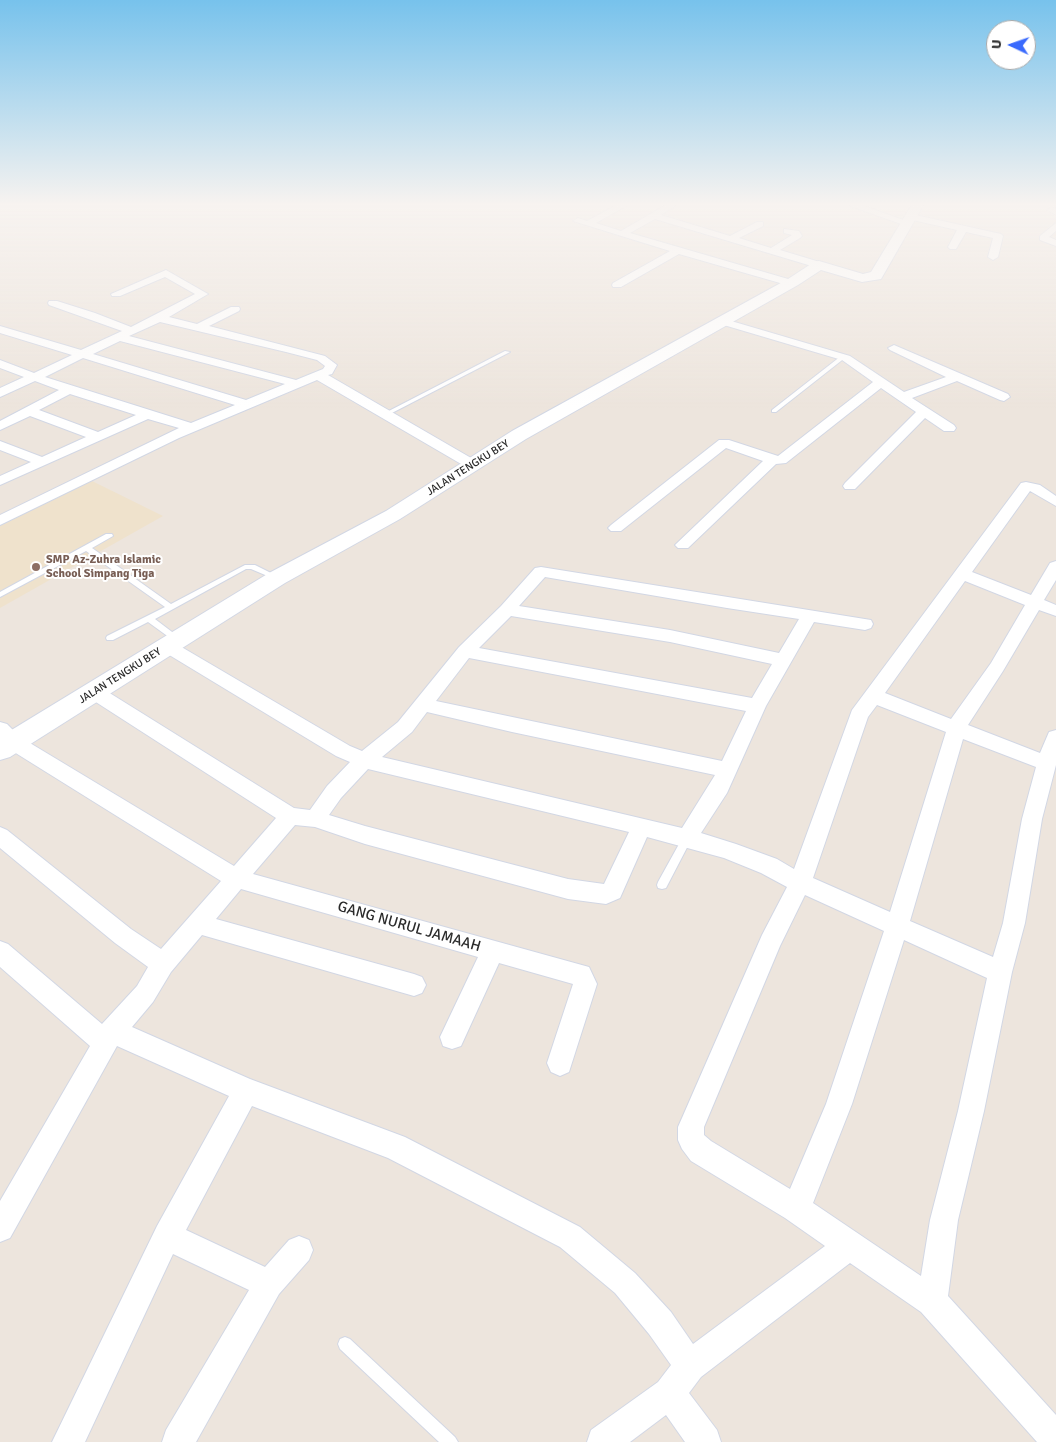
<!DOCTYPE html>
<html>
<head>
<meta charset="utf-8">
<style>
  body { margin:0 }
  #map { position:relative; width:1056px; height:1442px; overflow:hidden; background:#ede5dd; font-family:Signika,sans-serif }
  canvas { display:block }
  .north { position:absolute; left:986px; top:20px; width:50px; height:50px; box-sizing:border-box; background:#fff; border:1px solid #aaa; border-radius:50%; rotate:273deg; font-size:14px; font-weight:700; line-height:20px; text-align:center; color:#2b2b2b }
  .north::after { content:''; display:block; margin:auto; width:18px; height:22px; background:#3a6afd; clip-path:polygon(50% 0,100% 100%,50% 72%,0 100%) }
</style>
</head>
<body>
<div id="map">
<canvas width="1056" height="1442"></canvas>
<div class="north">U</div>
</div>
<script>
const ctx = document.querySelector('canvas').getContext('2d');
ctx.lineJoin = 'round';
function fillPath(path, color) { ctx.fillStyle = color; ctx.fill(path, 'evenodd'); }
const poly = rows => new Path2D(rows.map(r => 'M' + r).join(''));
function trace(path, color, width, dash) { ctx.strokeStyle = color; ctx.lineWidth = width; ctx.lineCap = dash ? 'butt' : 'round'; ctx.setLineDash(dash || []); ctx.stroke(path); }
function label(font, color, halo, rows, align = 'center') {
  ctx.font = font + ' Signika,sans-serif'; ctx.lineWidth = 4; ctx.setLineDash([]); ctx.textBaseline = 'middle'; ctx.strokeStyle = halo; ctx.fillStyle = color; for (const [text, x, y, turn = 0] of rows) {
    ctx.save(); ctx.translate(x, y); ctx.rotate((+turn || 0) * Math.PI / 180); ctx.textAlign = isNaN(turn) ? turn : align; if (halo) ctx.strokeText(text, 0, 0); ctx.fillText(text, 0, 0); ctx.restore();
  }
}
const education = poly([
  [90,480,163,516,0,608,0,526]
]);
const lane = poly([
  [505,351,510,352,388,415,383,414,505,351],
  [841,356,846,357,776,412,772,412,772,410,841,356],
  [106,534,112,534,113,536,92,548,171,604,245,565,255,565,281,578,277,580,251,569,246,569,155,619,180,638,181,640,180,642,177,643,148,622,113,640,107,640,106,638,107,636,165,607,86,551,0,597,0,592,106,534],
  [687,834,690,835,692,838,666,888,662,889,658,888,657,885,658,882,684,835,687,834],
  [345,1337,350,1339,455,1437,458,1442,439,1442,340,1349,338,1344,340,1339,345,1337]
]);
const street = poly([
  [615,206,626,206,596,223,621,231,664,206,675,206,661,215,730,236,757,222,763,222,763,226,739,238,771,248,792,235,784,233,784,229,799,231,802,236,800,238,780,250,823,263,824,265,823,267,815,267,655,219,630,233,795,281,796,283,791,286,787,285,679,254,621,287,613,287,612,285,613,283,670,251,573,221,578,218,587,221,615,206],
  [850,206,864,206,912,223,910,225,904,225,850,206],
  [1051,207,1056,209,1056,215,1047,210,1051,207],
  [911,214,1001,234,1003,236,998,257,993,260,988,257,993,238,966,232,956,249,950,249,948,247,957,230,908,219,908,215,911,214],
  [1056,223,1056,231,1049,237,1056,240,1056,246,1040,240,1040,236,1056,223],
  [166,270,208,294,169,317,197,324,231,307,239,307,240,309,239,311,209,326,325,356,337,365,332,374,328,375,478,462,480,465,473,469,468,468,317,380,179,438,0,525,0,515,179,428,148,419,0,485,0,476,31,462,0,450,0,441,42,457,86,437,30,416,0,430,0,421,59,390,35,381,0,397,0,388,24,377,0,368,0,360,34,373,72,355,0,333,0,326,81,350,122,331,49,305,48,303,49,301,57,301,95,313,131,327,195,294,165,277,120,296,112,296,111,294,166,270],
  [160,322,286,352,317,360,325,366,323,369,296,380,129,336,160,322],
  [120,341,285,384,246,400,93,354,120,341],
  [83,358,235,405,191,423,45,377,83,358],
  [70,394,136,415,98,432,39,410,70,394],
  [721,318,850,356,904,392,946,377,890,350,888,348,894,345,1008,394,1010,397,1004,401,1000,400,957,381,912,398,954,425,956,428,954,431,944,431,925,418,855,489,845,489,843,486,845,483,916,412,881,388,786,463,776,464,688,548,678,548,675,545,763,461,726,448,621,531,611,531,608,528,611,525,719,440,729,440,778,456,873,382,842,360,717,323,715,321,721,318],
  [1026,482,1040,485,1056,496,1056,506,1030,491,972,572,1031,595,1050,563,1056,561,1056,580,1044,600,1056,605,1056,616,1039,610,1003,671,968,725,1040,753,1049,732,1056,730,1056,765,1042,819,1025,923,1012,972,984,1111,958,1220,948,1296,1056,1415,1056,1442,1037,1442,921,1312,850,1263,701,1377,689,1393,717,1430,721,1442,685,1442,666,1415,630,1442,587,1442,591,1430,658,1382,671,1365,649,1334,615,1293,560,1247,388,1158,252,1106,186,1230,265,1267,289,1240,299,1236,309,1240,313,1250,309,1260,279,1294,196,1442,162,1442,166,1430,249,1290,173,1254,85,1442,52,1442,157,1226,229,1096,117,1046,10,1238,0,1242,0,1201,90,1046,0,967,0,941,8,944,102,1024,137,986,148,967,115,943,0,848,0,827,7,830,131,929,161,949,221,881,6,747,0,741,0,722,7,724,20,737,234,866,276,818,88,697,85,692,88,687,94,685,100,687,294,808,310,810,327,786,350,762,336,756,161,650,158,646,161,642,167,640,173,642,350,746,362,751,398,722,459,647,501,606,535,568,541,567,871,620,873,624,871,628,865,630,814,622,766,706,727,793,701,833,736,844,777,859,794,869,852,710,1021,483,1026,482],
  [545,577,727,608,799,619,779,653,670,630,519,606,545,577],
  [965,581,1025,605,991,663,951,719,885,693,965,581],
  [511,616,670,642,772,664,752,698,479,648,511,616],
  [469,658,746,711,722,761,436,701,469,658],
  [877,705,946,732,890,912,813,878,868,717,877,705],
  [427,712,512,732,715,775,682,828,382,757,412,732,427,712],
  [963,739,1036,767,1022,819,1003,923,993,957,910,921,963,739],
  [368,769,629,832,604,884,568,879,365,826,329,815,341,798,368,769],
  [295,825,315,827,365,844,568,899,606,904,620,898,647,837,724,858,761,873,787,887,762,935,682,1118,678,1127,678,1140,682,1149,691,1161,785,1218,825,1246,693,1344,671,1312,635,1273,580,1227,405,1137,250,1079,132,1027,153,1002,171,972,202,935,414,996,422,993,426,985,422,977,414,974,216,919,241,889,478,957,440,1037,443,1046,452,1049,461,1046,499,963,573,984,547,1063,551,1072,560,1076,569,1072,597,984,589,967,253,874,295,825],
  [805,895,884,931,826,1104,790,1189,711,1141,704,1135,704,1127,780,946,805,895],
  [904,940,987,978,958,1111,930,1220,921,1276,813,1203,852,1104,904,940]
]);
const secondary = poly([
  [911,206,923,206,881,279,862,282,821,270,798,285,526,439,400,519,285,583,10,757,0,760,0,737,269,573,386,511,512,431,788,279,814,262,819,261,863,274,871,272,911,206]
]);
const markers = [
  [36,567,5,"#8d6e63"]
];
const farStreetnames = [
  ["JALAN TENGKU BEY",468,468,-32],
  ["JALAN TENGKU BEY",120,676,-32]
];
const educationNames = [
  ["SMP Az-Zuhra Islamic",46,560],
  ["School Simpang Tiga",46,574]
];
const nearStreetnames = [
  ["GANG NURUL JAMAAH",409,927,16]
];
fillPath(education, '#efe2cc');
trace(lane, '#d2d7e4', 2);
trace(street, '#d2d7e4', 2);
trace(secondary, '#d2d7e4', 2);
fillPath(lane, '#fff');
fillPath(street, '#fff');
fillPath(secondary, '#fff');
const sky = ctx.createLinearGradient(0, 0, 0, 408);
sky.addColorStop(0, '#77c2ec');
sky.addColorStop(0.5, '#f7f3f0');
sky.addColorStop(1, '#f7f3f000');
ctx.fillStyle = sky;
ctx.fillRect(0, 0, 1056, 408);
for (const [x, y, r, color] of markers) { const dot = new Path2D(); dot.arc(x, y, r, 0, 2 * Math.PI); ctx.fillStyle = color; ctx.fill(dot); trace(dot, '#fff', 2); }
label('11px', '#2b2b2b', '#fff', farStreetnames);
label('bold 12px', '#785e54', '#fff', educationNames, 'left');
label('15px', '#2b2b2b', '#fff', nearStreetnames);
</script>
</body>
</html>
